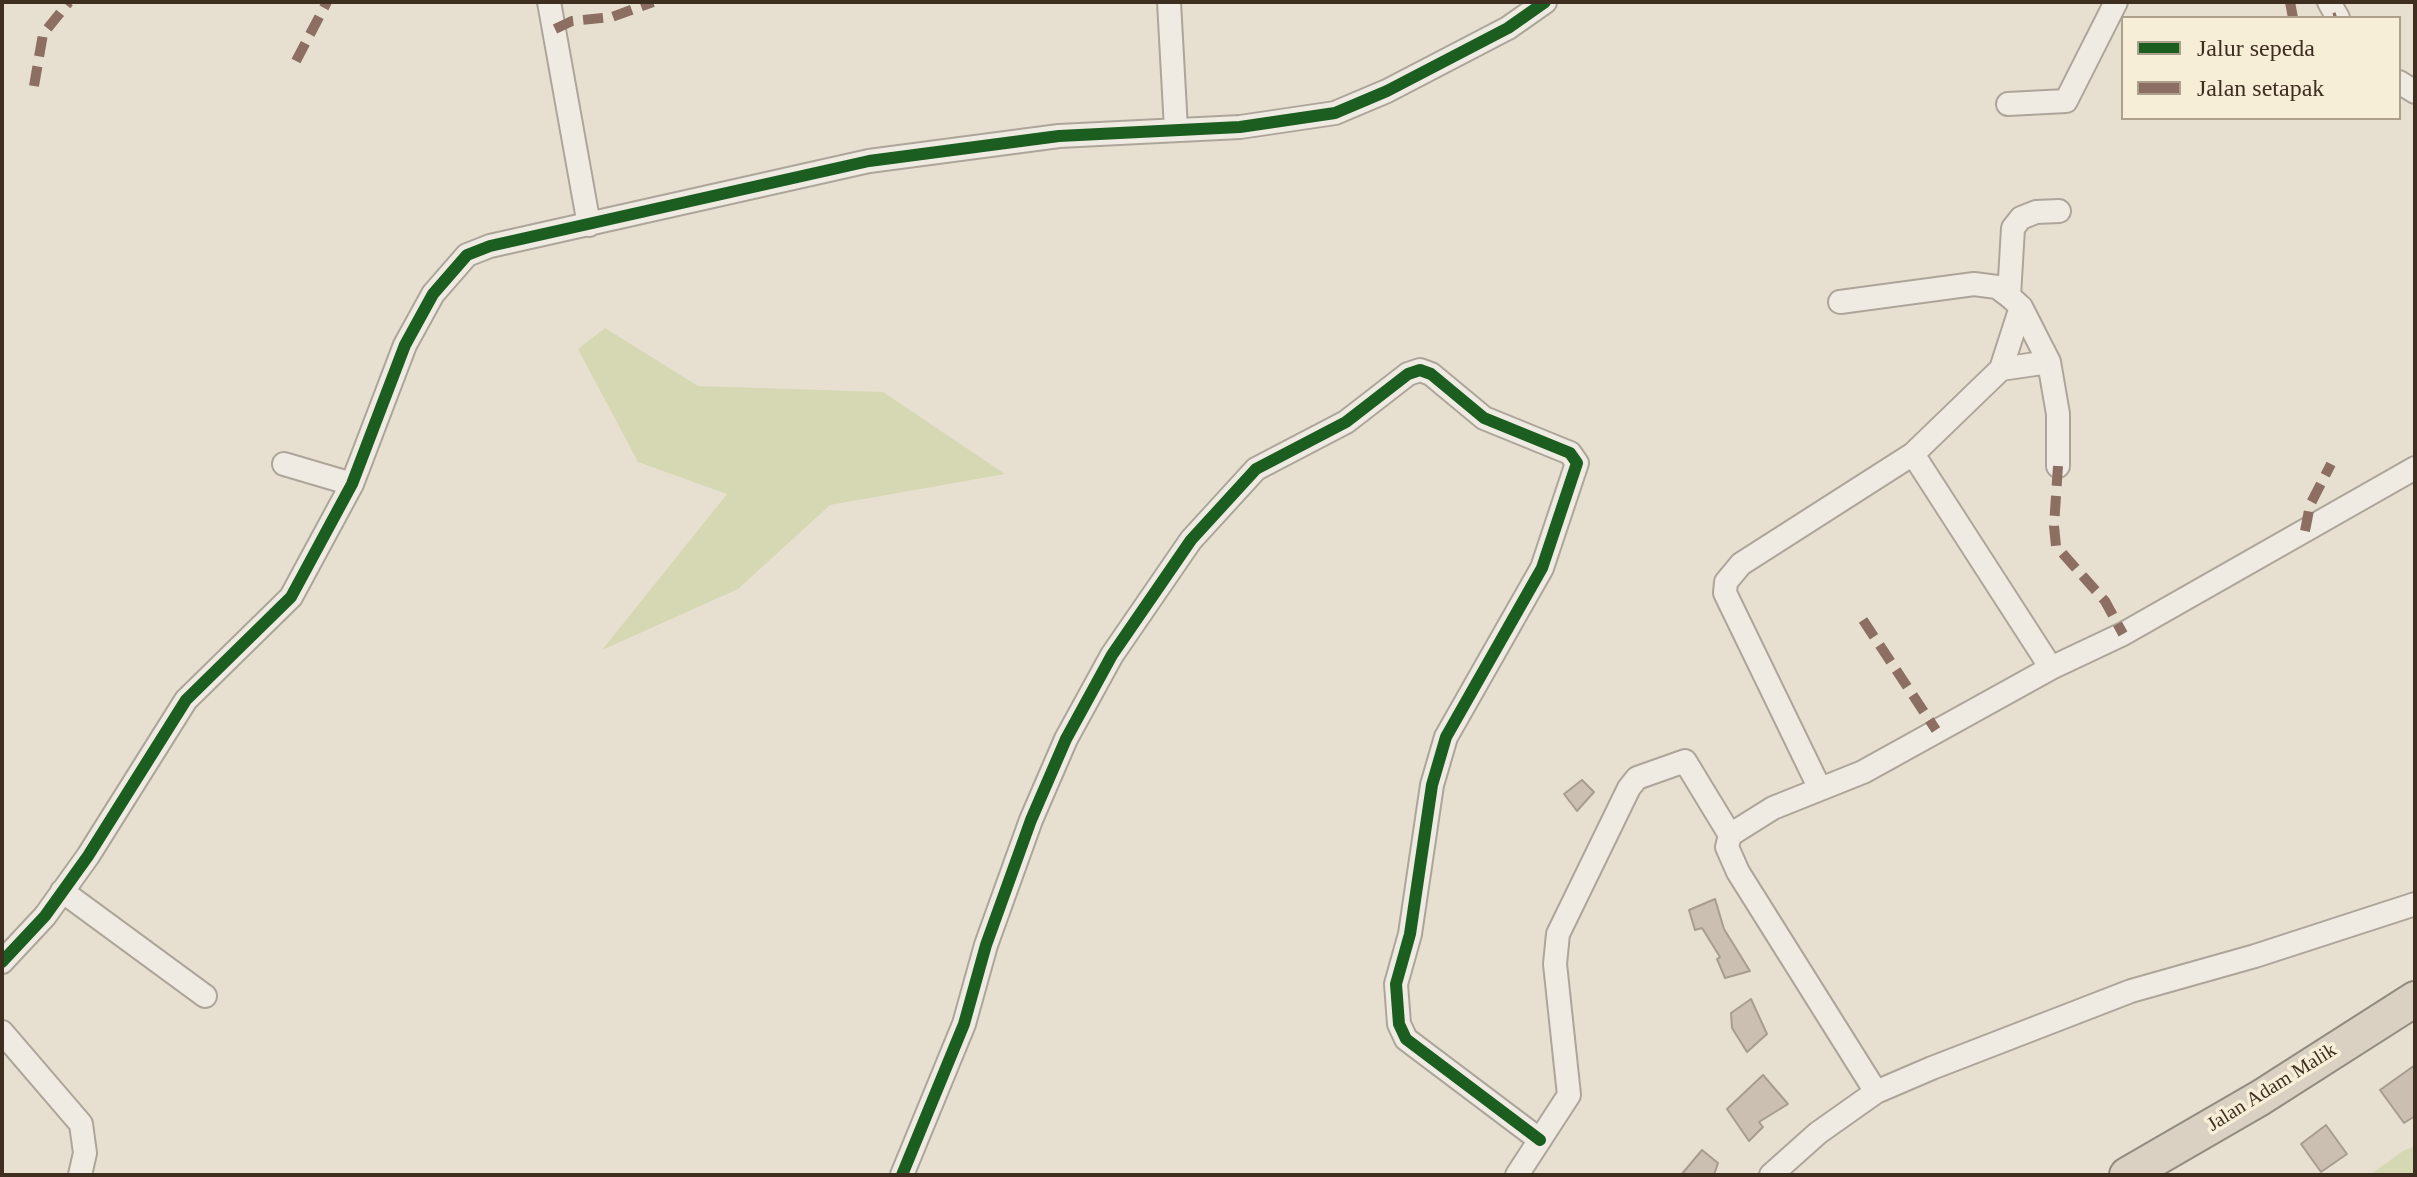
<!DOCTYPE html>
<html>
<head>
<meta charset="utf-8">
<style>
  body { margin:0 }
  #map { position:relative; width:2417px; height:1177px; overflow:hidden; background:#e7e0d1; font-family:Georgia,serif }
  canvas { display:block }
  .frame { position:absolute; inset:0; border:4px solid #3d2e20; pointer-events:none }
  .legend { position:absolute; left:2121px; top:16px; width:280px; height:104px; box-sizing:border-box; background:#f7eed8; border:2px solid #ada18e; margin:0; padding:10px 14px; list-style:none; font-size:24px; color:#3d2e20 }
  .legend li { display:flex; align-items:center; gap:16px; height:40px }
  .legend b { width:40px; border:2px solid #ada18e }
</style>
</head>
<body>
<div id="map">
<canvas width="2417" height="1177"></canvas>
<div class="frame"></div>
<ul class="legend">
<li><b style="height:10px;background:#1b5e20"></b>Jalur sepeda</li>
<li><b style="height:10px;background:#8d6e63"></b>Jalan setapak</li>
</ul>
</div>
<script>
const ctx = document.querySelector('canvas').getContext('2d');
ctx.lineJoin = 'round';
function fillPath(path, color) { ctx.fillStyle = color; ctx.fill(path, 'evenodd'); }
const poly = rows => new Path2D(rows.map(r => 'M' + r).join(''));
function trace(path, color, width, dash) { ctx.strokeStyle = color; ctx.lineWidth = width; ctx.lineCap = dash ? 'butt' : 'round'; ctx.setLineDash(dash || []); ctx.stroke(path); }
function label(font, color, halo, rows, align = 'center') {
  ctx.font = font + ' Georgia,serif'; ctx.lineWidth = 7; ctx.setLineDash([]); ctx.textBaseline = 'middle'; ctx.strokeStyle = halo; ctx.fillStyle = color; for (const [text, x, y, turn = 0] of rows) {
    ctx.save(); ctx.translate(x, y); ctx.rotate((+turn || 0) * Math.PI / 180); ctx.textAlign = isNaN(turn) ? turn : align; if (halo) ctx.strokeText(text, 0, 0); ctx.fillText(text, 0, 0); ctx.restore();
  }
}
const green = poly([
  [605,328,698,386,883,392,1005,474,830,505,738,589,602,650,727,494,638,462,578,349],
  [2415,1146,2415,1175,2370,1175,2403,1151]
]);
const building = poly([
  [1582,780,1594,792,1577,811,1564,794,1582,780],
  [1715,899,1724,929,1750,971,1725,978,1717,959,1720,957,1702,928,1695,930,1689,910,1715,899],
  [1751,999,1767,1034,1747,1052,1732,1028,1731,1013,1751,999],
  [2415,1065,2415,1116,2404,1123,2380,1090,2415,1065],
  [1763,1075,1788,1104,1759,1122,1763,1127,1749,1141,1727,1109,1763,1075],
  [2326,1125,2347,1154,2321,1172,2301,1144,2326,1125],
  [1702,1150,1718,1163,1714,1175,1681,1175,1702,1150]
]);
const minor = poly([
  [549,2,589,225],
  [1169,2,1176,129],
  [2329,2,2338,18],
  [2399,82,2415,92],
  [2008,104,2066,101,2116,2],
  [2009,296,2013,228,2021,218,2036,212,2059,211],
  [1840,302,1974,284,1997,287,2009,296,2021,307,2049,362,2058,414,2058,466],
  [2001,369,2049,362],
  [1913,454,2051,668],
  [284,464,352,484],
  [1820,789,1725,593,1726,582,1741,564,1913,454,2001,369,2021,307],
  [62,891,205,996],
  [2,962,45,916,88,856,186,700,291,597,352,484,405,345,433,294,467,255,490,246,869,161,1059,136,1240,127,1335,113,1387,91,1508,28,1545,2],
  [2,1032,81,1124,85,1153,80,1175],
  [1876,1092,1738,872,1727,847,1730,835,1773,808,1863,772,2051,668,2123,634,2415,468],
  [902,1175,964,1024,986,945,1031,820,1066,739,1112,655,1191,540,1256,469,1346,422,1408,374,1420,370,1431,374,1484,418,1570,453,1577,463,1542,568,1446,737,1432,785,1410,934,1396,984,1399,1024,1406,1039,1540,1140],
  [1517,1175,1569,1095,1555,964,1558,934,1629,788,1637,778,1685,761,1730,835],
  [1771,1175,1818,1133,1876,1092,1932,1068,2131,991,2255,956,2415,904]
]);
const highway = poly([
  [2127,1175,2260,1098,2415,999]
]);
const quiet = poly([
  [2290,2,2293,18],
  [2334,18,2337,17],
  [555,29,572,21,612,17,653,2],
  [296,61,327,2],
  [34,86,43,34,69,2],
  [2058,466,2054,526,2056,546,2105,601,2123,634],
  [2305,531,2310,505,2331,464],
  [1863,620,1936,730]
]);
const cycleway = poly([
  [2,962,45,916,88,856,186,700,291,597,352,484,405,345,433,294,467,255,490,246,869,161,1059,136,1240,127,1335,113,1387,91,1508,28,1545,2],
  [902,1175,964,1024,986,945,1031,820,1066,739,1112,655,1191,540,1256,469,1346,422,1408,374,1420,370,1431,374,1484,418,1570,453,1577,463,1542,568,1446,737,1432,785,1410,934,1396,984,1399,1024,1406,1039,1540,1140]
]);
const streetNames = [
  ["Jalan Adam Malik",2272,1088,-32]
];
fillPath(green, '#d6d7b3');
fillPath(building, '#cbbfb2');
trace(building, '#a89c90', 2);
trace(minor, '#ada599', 26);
trace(highway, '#928b80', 38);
trace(minor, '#efebe3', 22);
trace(highway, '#dad1c2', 34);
trace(quiet, '#8d6e63', 10, [20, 10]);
trace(cycleway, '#1b5e20', 12);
label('20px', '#3d2e20', '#f7eed8', streetNames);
</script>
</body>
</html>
